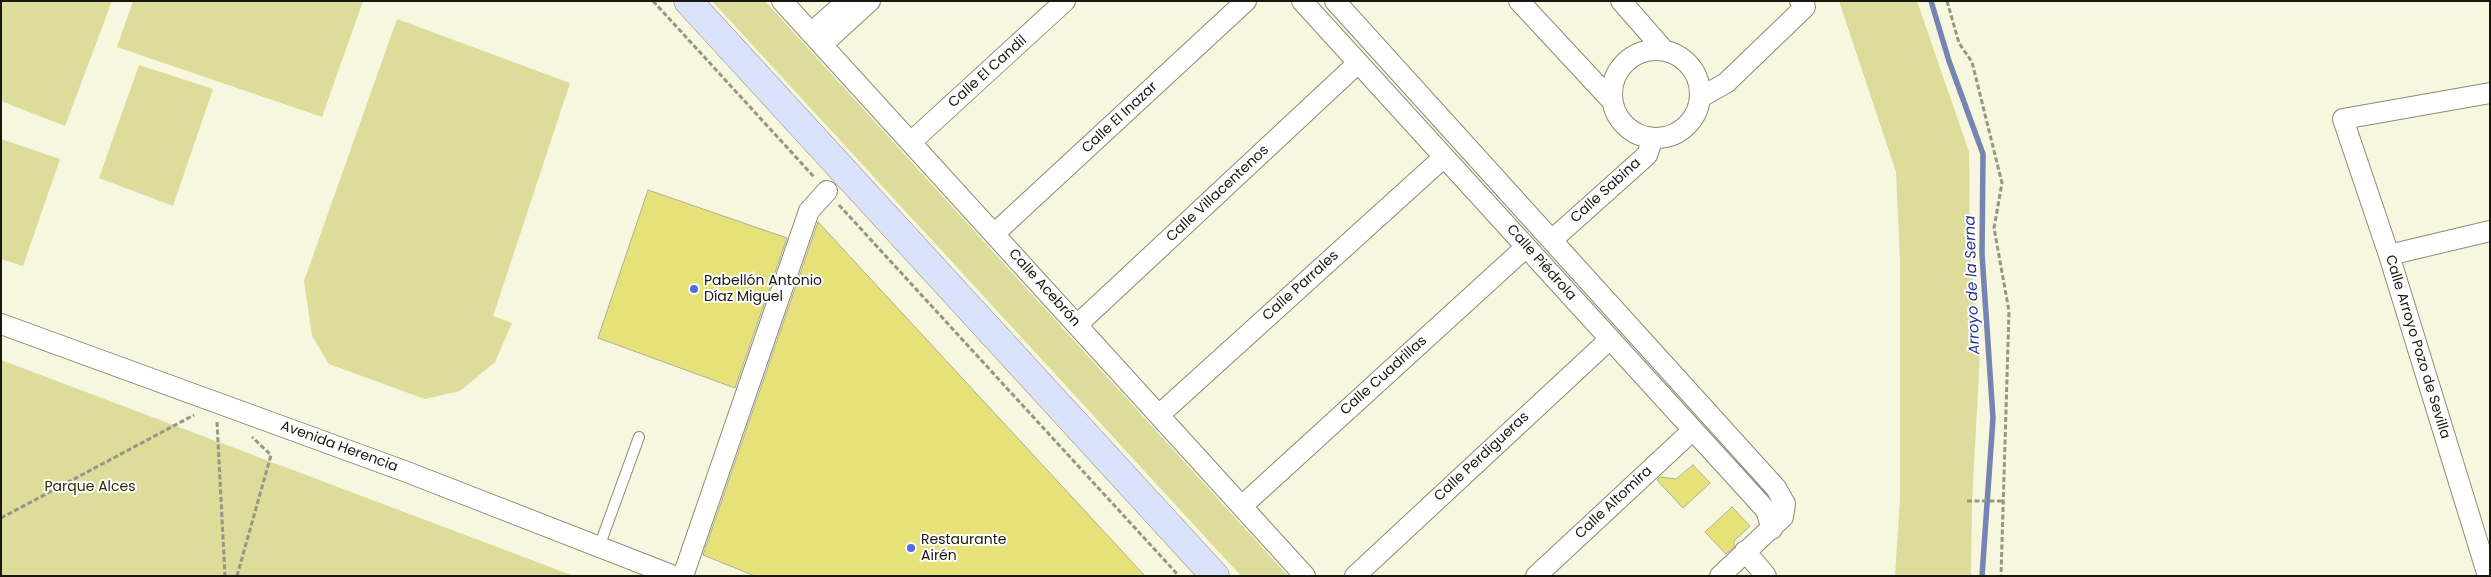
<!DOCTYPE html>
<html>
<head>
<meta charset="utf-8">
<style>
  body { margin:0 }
  #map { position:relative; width:2491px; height:577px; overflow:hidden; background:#f7f6de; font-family:Poppins,sans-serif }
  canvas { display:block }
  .frame { position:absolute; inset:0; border:2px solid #18180f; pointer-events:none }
</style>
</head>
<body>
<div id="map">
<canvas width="2491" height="577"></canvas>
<div class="frame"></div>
</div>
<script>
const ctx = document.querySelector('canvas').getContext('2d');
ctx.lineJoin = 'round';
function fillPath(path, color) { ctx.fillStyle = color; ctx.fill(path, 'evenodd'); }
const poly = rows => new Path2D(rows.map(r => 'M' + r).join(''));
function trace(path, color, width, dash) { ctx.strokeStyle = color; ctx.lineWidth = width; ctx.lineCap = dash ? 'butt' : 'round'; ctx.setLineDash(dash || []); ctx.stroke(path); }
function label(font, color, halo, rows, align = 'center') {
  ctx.font = font + ' Poppins,sans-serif'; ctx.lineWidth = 4; ctx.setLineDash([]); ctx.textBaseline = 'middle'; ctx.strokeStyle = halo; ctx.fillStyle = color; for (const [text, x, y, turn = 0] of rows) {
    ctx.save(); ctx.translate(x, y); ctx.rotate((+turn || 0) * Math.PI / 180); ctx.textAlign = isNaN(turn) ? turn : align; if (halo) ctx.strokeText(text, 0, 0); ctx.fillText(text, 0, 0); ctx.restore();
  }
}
const green = poly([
  [1,1,112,1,65,126,1,101],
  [133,1,363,1,322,117,117,47],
  [712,1,765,1,1288,576,1241,576],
  [1839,1,1917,1,1969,152,1970,250,1980,353,1972,503,1971,576,1895,576,1900,498,1900,260,1896,172],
  [397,19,570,83,493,316,512,323,495,362,460,391,425,399,329,364,312,336,304,281],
  [139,65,213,89,173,206,99,178],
  [1,139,60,159,23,266,1,259],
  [1,360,574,576,1,576]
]);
const stream = poly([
  [1931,1,1949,61,1983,154,1982,254,1993,418,1982,576]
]);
const building = poly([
  [648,190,787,238,735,388,598,338,648,190],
  [818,222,1145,576,755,576,703,555,818,222],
  [1693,465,1710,483,1683,508,1657,480,1660,477,1676,479,1693,465],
  [1732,507,1750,526,1734,541,1734,547,1726,554,1705,532,1732,507]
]);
const path = poly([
  [653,1,815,178],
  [1947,1,1959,43,1972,62,2002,183,1994,228,2009,311,2001,576],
  [839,205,1179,576],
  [217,422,225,576],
  [1967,501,2003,501],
  [1,518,194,415],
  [237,576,271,455,252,437]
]);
const lane = poly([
  [599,547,639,437]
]);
const street = poly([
  [782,1,1305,576],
  [1302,1,1766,510,1772,529],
  [1335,1,1776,488,1785,504,1783,517,1720,576],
  [1519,1,1612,101],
  [1621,1,1664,50],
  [811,33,847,1],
  [822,45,870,1],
  '1612 94a44 44 0 1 1 88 0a44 44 0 1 1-88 0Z',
  [1701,97,1726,83,1805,7,1800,1],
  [911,142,1065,1],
  [994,234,1246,1],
  [1552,240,1647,155,1653,138],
  [2389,255,2490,231],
  [1,324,407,472,674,576],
  [1077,325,1358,63],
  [1159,415,1444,157],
  [1242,506,1526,247],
  [1745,551,1766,576],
  [683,576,809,211,827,191],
  [1355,576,1610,339],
  [1536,576,1693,430],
  [2488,576,2389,255,2343,119,2490,93]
]);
const secondary = poly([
  [688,1,1215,576]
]);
const markers = [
  [694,289,5,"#516adf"],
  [911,548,5,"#516adf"]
];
const streetNames = [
  ["Calle El Candil",988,72,-42],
  ["Calle El Inazar",1120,118,-43],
  ["Calle Sabina",1606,191,-42],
  ["Calle Villacentenos",1218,194,-43],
  ["Calle Piédrola",1541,263,48],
  ["Calle Parrales",1301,286,-42],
  ["Calle Acebrón",1044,288,48],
  ["Calle Arroyo Pozo de Sevilla",2417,347,73],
  ["Calle Cuadrillas",1384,376,-42],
  ["Avenida Herencia",339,447,20],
  ["Calle Perdigueras",1482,457,-43],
  ["Calle Altomira",1614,503,-43]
];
const poiNames = [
  ["Pabellón Antonio",704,281],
  ["Díaz Miguel",704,297],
  ["Restaurante",921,540],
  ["Airén",921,556]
];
const parkNames = [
  ["Parque Alces",90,487]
];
const waterNames = [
  ["Arroyo de la Serna",1973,285,-92]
];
fillPath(green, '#dedc9b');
trace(stream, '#7684b2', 5.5);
fillPath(building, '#e7e17a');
trace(building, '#b0af99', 1);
trace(lane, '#8c8b75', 12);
trace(street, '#8c8b75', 22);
trace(secondary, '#8c8b75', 29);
trace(path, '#969684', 3, [5, 2.5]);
trace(lane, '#fff', 10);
trace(street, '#fff', 20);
trace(secondary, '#dbe2fb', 28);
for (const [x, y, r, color] of markers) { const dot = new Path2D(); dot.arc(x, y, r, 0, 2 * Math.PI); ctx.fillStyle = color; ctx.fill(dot); trace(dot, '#fff', 2); }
label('14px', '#18180f', '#fff', streetNames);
label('14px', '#18180f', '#fff', poiNames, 'left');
label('14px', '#2e2b00', '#fff', parkNames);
label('italic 15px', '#263393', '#fff', waterNames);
</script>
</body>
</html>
